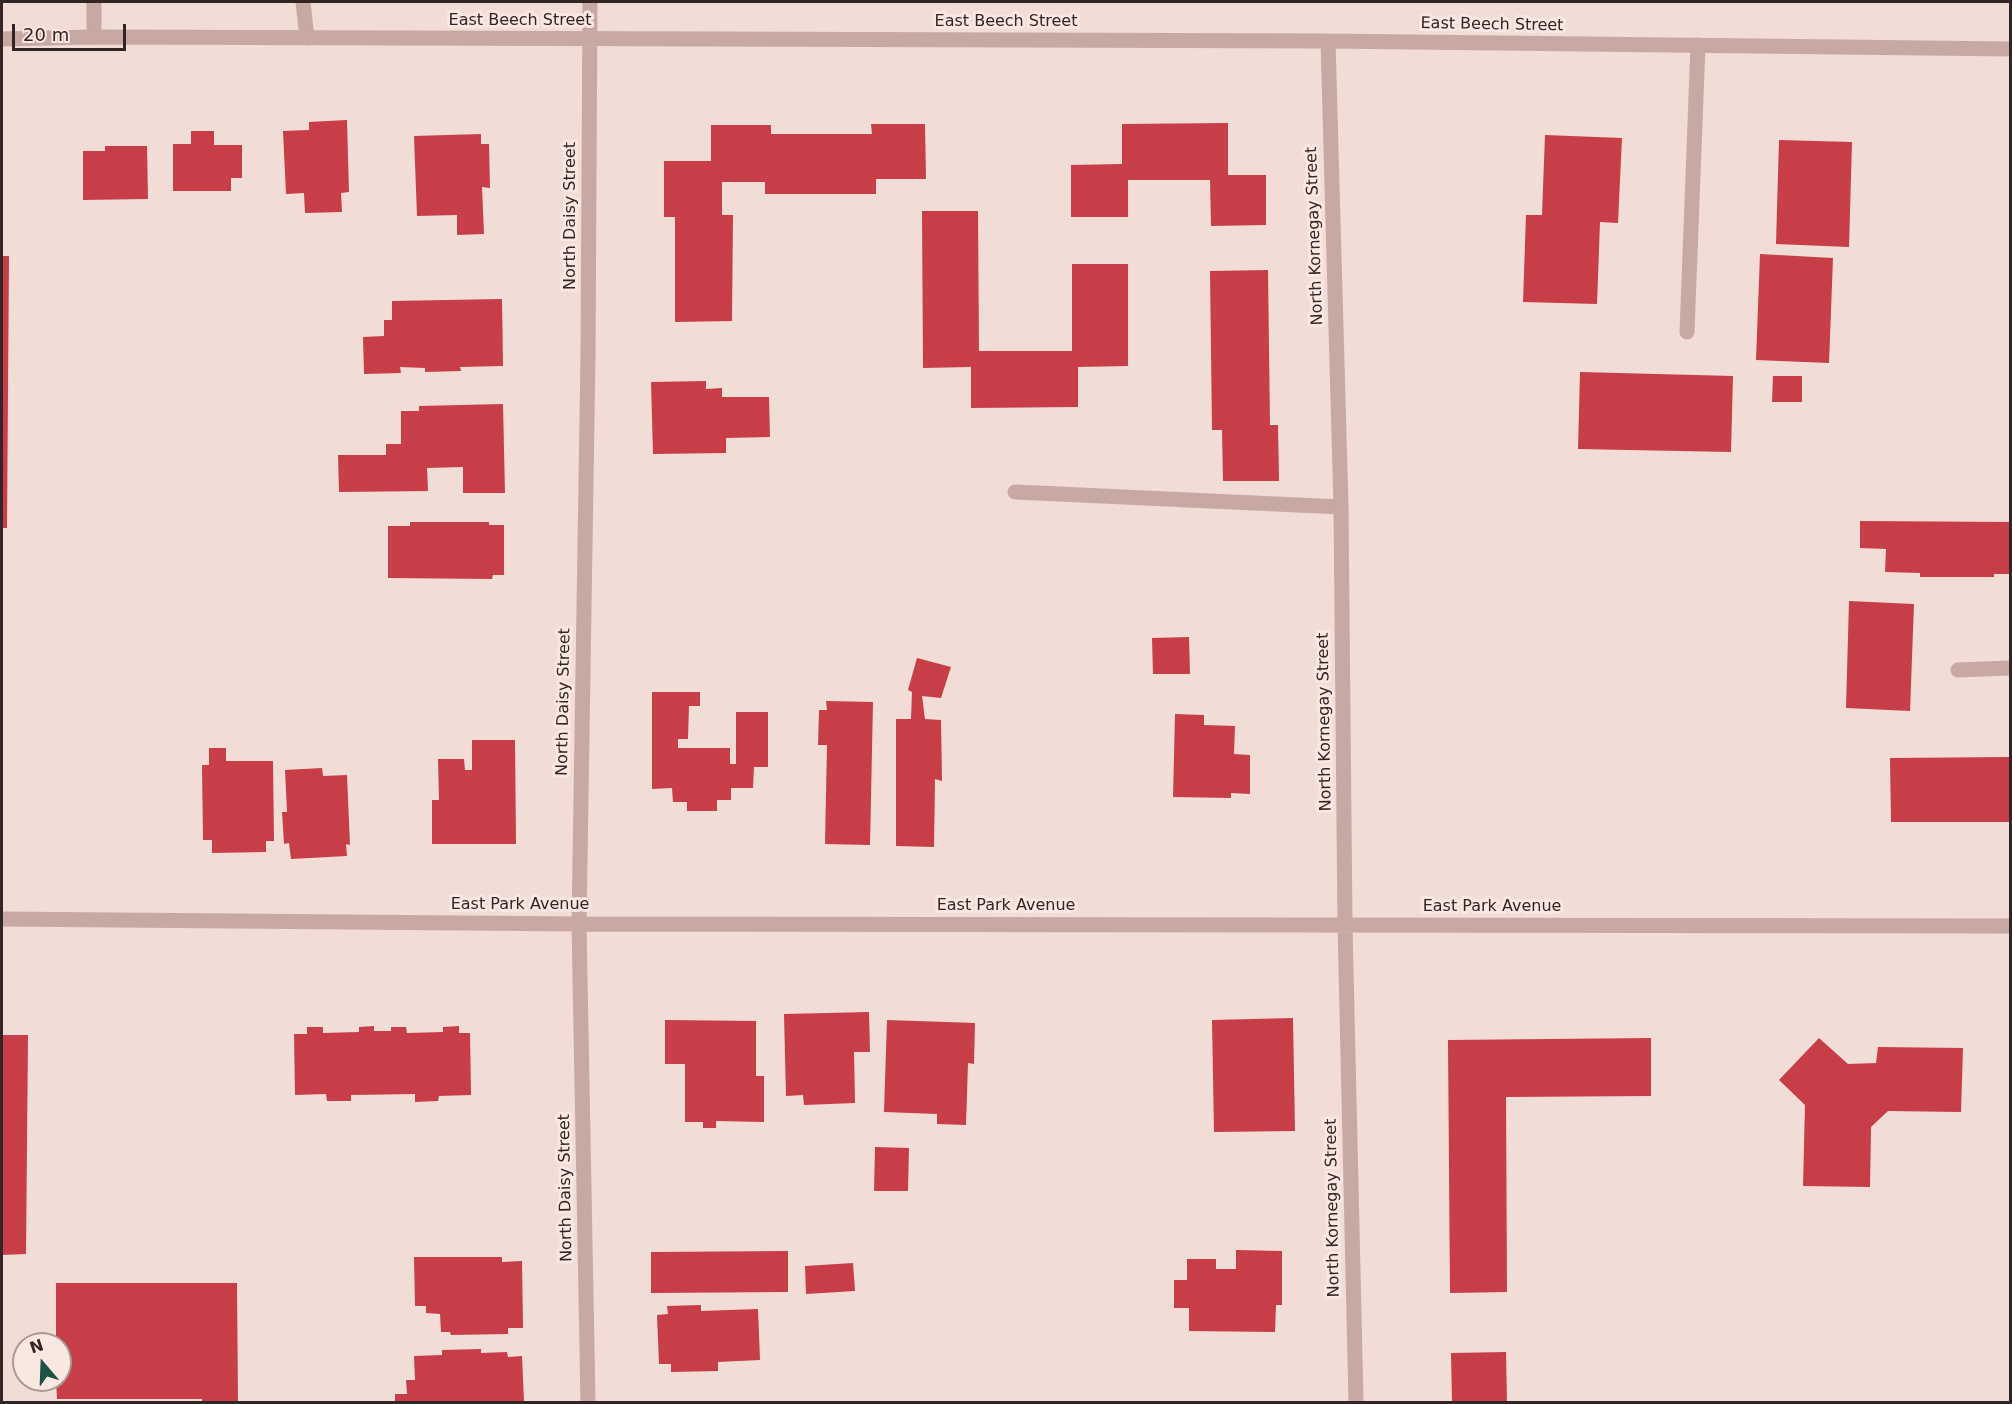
<!DOCTYPE html>
<html>
<head>
<meta charset="utf-8">
<style>
  body { margin:0 }
  #map { position:relative; width:2012px; height:1404px; overflow:hidden; background:#f1dcd6; font-family:"DejaVu Sans",sans-serif }
  canvas { display:block }
  .frame { position:absolute; inset:0; border:3px solid #332525; pointer-events:none }
  .north { position:absolute; left:12px; top:1332px; width:60px; height:60px; box-sizing:border-box; background:#f9e7e2; border:2px solid #aa9996; border-radius:50%; rotate:341deg; font-size:16px; font-weight:700; line-height:24px; text-align:center; color:#332525 }
  .north::after { content:''; display:block; margin:auto; width:21px; height:27px; background:#1b5446; clip-path:polygon(50% 0,100% 100%,50% 72%,0 100%) }
  .scale { position:absolute; left:12px; top:24px; width:114px; height:27px; box-sizing:border-box; border:3px solid #332525; border-top:0; padding-left:8px; font-size:18px; line-height:21px; white-space:nowrap; color:#332525; -webkit-text-stroke:4px #f9e7e2; paint-order:stroke }
</style>
</head>
<body>
<div id="map">
<canvas width="2012" height="1404"></canvas>
<div class="frame"></div>
<div class="north">N</div>
<div class="scale">20 m</div>
</div>
<script>
const ctx = document.querySelector('canvas').getContext('2d');
ctx.lineJoin = 'round';
function fillPath(path, color) { ctx.fillStyle = color; ctx.fill(path, 'evenodd'); }
const poly = rows => new Path2D(rows.map(r => 'M' + r).join(''));
function trace(path, color, width, dash) { ctx.strokeStyle = color; ctx.lineWidth = width; ctx.lineCap = dash ? 'butt' : 'round'; ctx.setLineDash(dash || []); ctx.stroke(path); }
function label(font, color, halo, rows, align = 'center') {
  ctx.font = font + ' "DejaVu Sans",sans-serif'; ctx.lineWidth = 6; ctx.setLineDash([]); ctx.textBaseline = 'middle'; ctx.strokeStyle = halo; ctx.fillStyle = color; for (const [text, x, y, turn = 0] of rows) {
    ctx.save(); ctx.translate(x, y); ctx.rotate((+turn || 0) * Math.PI / 180); ctx.textAlign = isNaN(turn) ? turn : align; if (halo) ctx.strokeText(text, 0, 0); ctx.fillText(text, 0, 0); ctx.restore();
  }
}
const building = poly([
  [347,120,349,192,341,193,342,212,305,213,304,193,286,194,283,131,309,130,309,122],
  [1228,123,1228,175,1266,175,1266,225,1211,226,1210,180,1128,180,1128,217,1071,217,1071,165,1122,164,1122,124],
  [871,124,925,124,926,179,876,179,876,194,765,194,765,182,722,182,722,215,733,215,732,321,675,322,675,217,664,217,664,161,711,161,711,125,771,125,771,134,872,134],
  [191,131,214,131,214,145,242,145,242,178,231,178,231,191,173,191,173,144,191,144],
  [481,134,481,144,489,144,490,188,482,187,484,234,457,235,457,215,417,216,414,136],
  [1545,135,1622,138,1618,223,1600,222,1597,304,1523,302,1526,215,1542,215],
  [1779,140,1852,142,1849,247,1776,244],
  [105,146,147,146,148,199,83,200,83,151,105,151],
  [922,211,978,211,979,351,1072,351,1072,264,1128,264,1128,366,1078,367,1078,407,971,408,971,367,923,368],
  [1760,254,1833,258,1829,363,1756,360],
  [2,256,9,256,7,528,2,528],
  [1268,270,1270,425,1278,425,1279,481,1223,481,1222,430,1212,430,1210,271],
  [502,299,503,366,460,367,461,371,425,372,425,368,400,367,401,373,364,374,363,337,384,336,384,320,392,320,392,301],
  [1580,372,1733,376,1731,452,1578,449],
  [1773,376,1802,376,1802,402,1772,402],
  [706,381,706,389,722,388,722,397,769,397,770,437,726,438,726,453,653,454,651,382],
  [503,404,505,493,463,493,463,467,427,468,428,491,339,492,338,455,386,455,386,444,401,444,401,411,419,411,419,406],
  [1860,521,2010,522,2010,574,1994,574,1994,577,1920,577,1920,573,1885,572,1886,549,1860,548],
  [410,522,489,522,489,525,504,525,504,575,493,575,492,579,388,578,388,526,410,526],
  [1849,601,1914,604,1910,711,1846,708],
  [1189,637,1190,674,1153,674,1152,638],
  [917,658,951,667,941,698,922,696,925,719,941,720,942,781,935,779,934,847,896,846,896,719,911,719,912,692,908,690],
  [652,692,700,692,700,706,689,706,688,739,678,739,678,748,730,748,730,764,736,764,736,712,768,712,768,767,754,767,753,788,731,788,731,800,717,800,717,811,687,811,687,802,673,802,672,788,652,789],
  [826,701,873,702,870,845,825,844,827,745,818,745,819,710,827,710],
  [1175,714,1204,715,1204,725,1235,726,1234,754,1250,755,1250,794,1231,793,1231,798,1173,797],
  [472,740,515,740,516,844,432,844,432,800,439,800,438,759,464,759,465,770,472,770],
  [209,748,226,748,226,761,273,761,274,841,266,841,266,852,212,853,212,840,203,840,202,765,209,765],
  [2010,757,2010,822,1891,822,1890,758],
  [322,768,323,776,347,775,350,845,346,844,347,856,291,859,289,843,284,844,282,812,287,812,285,770],
  [869,1012,870,1052,854,1052,855,1103,804,1105,803,1095,786,1096,784,1014],
  [1293,1018,1295,1131,1214,1132,1212,1020],
  [665,1020,756,1021,756,1076,764,1076,764,1122,716,1121,716,1128,703,1128,703,1122,685,1122,685,1064,665,1064],
  [887,1020,975,1023,974,1064,968,1063,966,1125,937,1124,937,1114,884,1112],
  [374,1026,374,1031,391,1031,391,1027,406,1027,407,1033,443,1032,443,1027,459,1026,459,1033,470,1033,471,1095,439,1096,438,1101,415,1102,415,1094,351,1095,351,1101,327,1101,326,1094,295,1095,294,1034,307,1034,307,1027,323,1027,323,1033,359,1032,359,1027],
  [2,1035,28,1035,26,1254,2,1255],
  [1651,1038,1651,1096,1506,1097,1507,1292,1450,1293,1448,1040],
  [1819,1038,1848,1064,1876,1063,1878,1047,1963,1048,1961,1112,1888,1111,1871,1127,1870,1187,1803,1186,1805,1105,1779,1080],
  [875,1147,909,1148,908,1191,874,1191],
  [1236,1250,1282,1251,1282,1305,1276,1305,1275,1332,1189,1331,1189,1308,1174,1308,1174,1280,1187,1280,1187,1259,1216,1259,1216,1269,1236,1269],
  [788,1251,788,1292,651,1293,651,1252],
  [414,1257,502,1257,502,1262,522,1261,523,1328,508,1328,508,1334,451,1335,450,1332,441,1332,440,1314,426,1313,426,1306,415,1306],
  [853,1263,855,1291,806,1294,805,1266],
  [56,1283,237,1283,238,1402,202,1402,202,1399,57,1399,56,1380,60,1380,60,1344,56,1344],
  [701,1305,701,1311,758,1309,760,1360,718,1362,718,1371,671,1372,671,1364,659,1364,657,1315,668,1314,667,1306],
  [481,1349,481,1353,507,1352,508,1357,522,1356,524,1402,395,1402,395,1394,407,1394,406,1380,415,1380,414,1356,442,1355,442,1350],
  [1506,1352,1507,1402,1452,1402,1451,1353]
]);
const service = poly([
  [303,2,307,38],
  [94,37,94,2],
  [1687,332,1698,45],
  [1015,492,1341,507],
  [1958,670,2010,668]
]);
const minor = poly([
  [2,39,94,37,1328,41,2010,49],
  [1328,41,1341,507,1345,925,1356,1402],
  [2,919,579,924,2010,926],
  [588,1402,579,924,588,355,590,2]
]);
const streetNames = [
  ["East Beech Street",520,21],
  ["East Beech Street",1006,22],
  ["East Beech Street",1492,25,1],
  ["North Daisy Street",571,216,-90],
  ["North Kornegay Street",1315,236,-92],
  ["North Daisy Street",564,702,-89],
  ["North Kornegay Street",1325,722,-91],
  ["East Park Avenue",520,905],
  ["East Park Avenue",1006,906],
  ["East Park Avenue",1492,907],
  ["North Daisy Street",566,1188,-91],
  ["North Kornegay Street",1333,1208,-91]
];
fillPath(building, '#c73e48');
trace(service, '#c8a8a3', 15);
trace(minor, '#c8a8a3', 15);
label('16px', '#332525', '#f9e7e2', streetNames);
</script>
</body>
</html>
